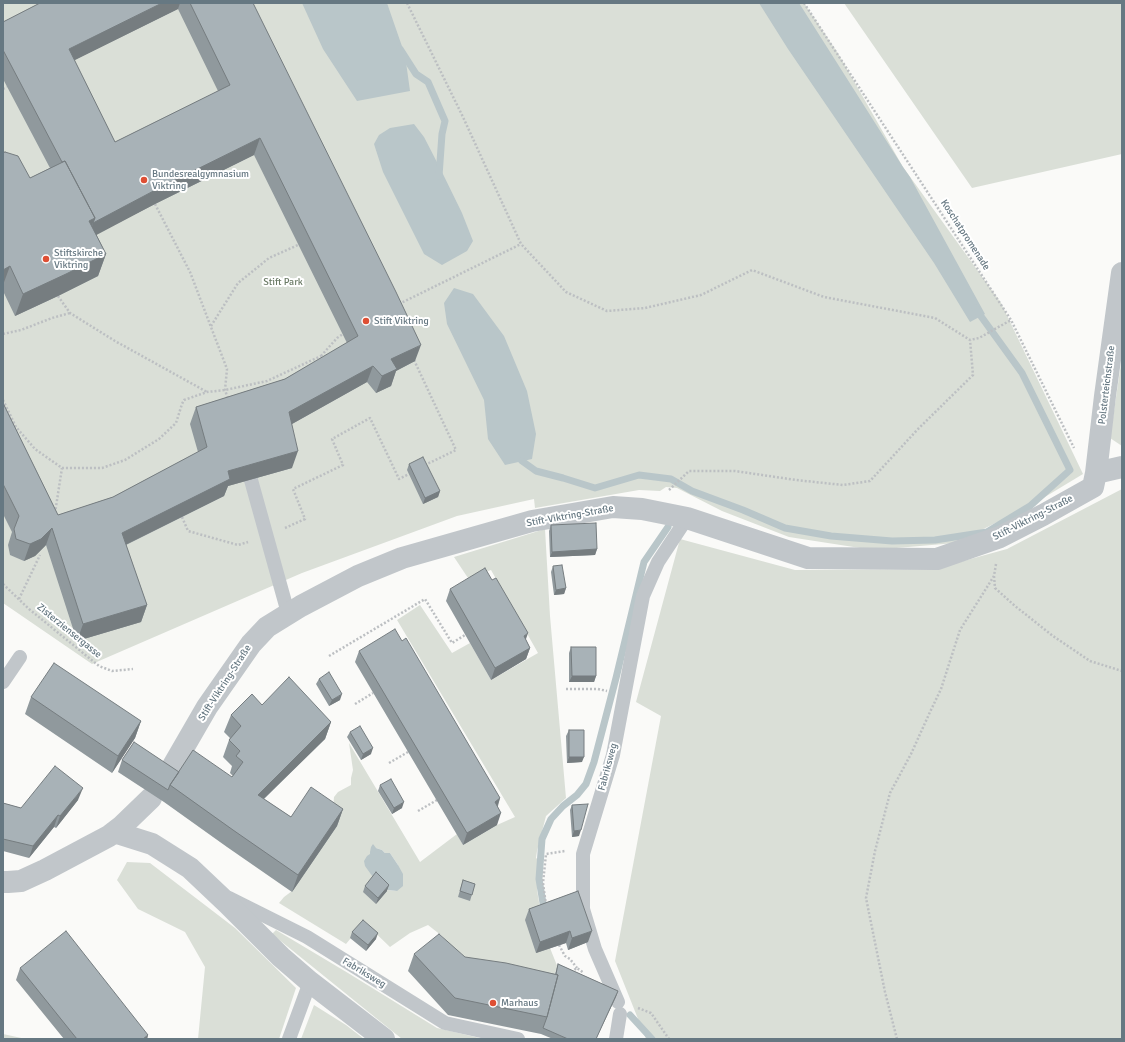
<!DOCTYPE html>
<html>
<head>
<meta charset="utf-8">
<style>
  body { margin:0 }
  #map { position:relative; width:1125px; height:1042px; overflow:hidden; background:#fafaf8; font-family:Signika,sans-serif }
  canvas { display:block }
  .frame { position:absolute; inset:0; border:4px solid #667882; pointer-events:none }
</style>
</head>
<body>
<div id="map">
<canvas width="1125" height="1042"></canvas>
<div class="frame"></div>
</div>
<script>
const ctx = document.querySelector('canvas').getContext('2d');
ctx.lineJoin = 'round';
function fillPath(path, color) { ctx.fillStyle = color; ctx.fill(path, 'evenodd'); }
const poly = rows => new Path2D(rows.map(r => 'M' + r).join(''));
function trace(path, color, width, dash) { ctx.strokeStyle = color; ctx.lineWidth = width; ctx.lineCap = dash ? 'butt' : 'round'; ctx.setLineDash(dash || []); ctx.stroke(path); }
function label(font, color, halo, rows, align = 'center') {
  ctx.font = font + ' Signika,sans-serif'; ctx.lineWidth = 4; ctx.setLineDash([]); ctx.textBaseline = 'middle'; ctx.strokeStyle = halo; ctx.fillStyle = color; for (const [text, x, y, turn = 0] of rows) {
    ctx.save(); ctx.translate(x, y); ctx.rotate((+turn || 0) * Math.PI / 180); ctx.textAlign = isNaN(turn) ? turn : align; if (halo) ctx.strokeText(text, 0, 0); ctx.fillText(text, 0, 0); ctx.restore();
  }
}
const green = poly([
  [3,3,804,3,839,55,903,167,1001,303,1083,474,1030,506,955,543,873,550,789,537,722,511,677,488,666,487,660,491,639,490,535,508,534,499,457,516,302,573,92,664,3,603],
  [844,3,1122,3,1122,154,972,188],
  [1122,357,1122,446,1110,438],
  [1122,489,1122,1039,646,1039,615,961,661,716,636,702,680,539,795,570,934,569,1007,549],
  [545,529,550,616,566,798,546,816,537,851,536,858,539,860,537,890,541,914,550,948,558,968,556,970,551,990,463,956,461,953,456,952,450,946,442,936,428,925,410,933,390,947,364,922,346,944,279,903,284,897,292,891,338,824,332,819,334,797,338,792,351,785,351,778,353,770,349,743,420,862,457,834,463,845,497,825,515,817,397,620,420,605,452,653,470,643,491,680,538,653,491,570,468,578,454,557],
  [376,848,382,850,385,853,390,853,398,865,397,891,388,890,387,891,374,878,370,872,371,854],
  [127,862,150,863,235,928,296,988,279,1039,198,1039,205,967,185,932,138,909,117,880],
  [276,930,348,973,437,1028,484,1039,402,1039,272,934],
  [314,1005,346,1025,364,1039,301,1039],
  [3,1034,26,1039,3,1039]
]);
const water = poly([
  [302,3,387,3,405,55,410,91,357,101,323,49],
  [759,3,799,3,903,167,910,177,985,314,970,322,934,263,788,49],
  [414,124,424,137,440,168,462,213,473,241,467,251,442,265,424,254,383,172,374,144,379,135,390,128],
  [454,288,473,294,504,336,527,391,536,434,532,459,505,465,488,439,484,400,447,324,444,303],
  [373,844,376,848,382,850,385,853,390,853,398,865,403,874,403,886,397,891,388,890,375,880,365,866,364,861,367,856,370,854,370,852,371,847]
]);
const stream = poly([
  [400,49,416,74,428,82,445,121,442,134,439,176],
  [522,461,536,471,563,478,595,488,639,475,671,479,692,491,743,510,785,528,831,536,892,541,935,540,987,532,1030,506,1070,470,1022,373,975,308],
  [544,909,539,879,542,839,551,819,563,806,577,795,586,784,594,762,616,678,644,562,668,527],
  [630,1015,652,1039]
]);
const path = poly([
  [407,3,463,117,521,244,566,292,607,311,645,308,701,295,752,270,824,297,935,318,970,340,979,338,1011,320],
  [804,3,1011,320,1074,448],
  [3,89,7,87],
  [155,204,190,272,227,369,225,390,228,399],
  [58,296,70,313,115,341,207,392],
  [399,304,521,244],
  [211,326,238,283,269,258,298,245],
  [3,334,21,330,52,318,70,313],
  [321,356,337,338,343,334],
  [414,360,456,450,425,465],
  [3,400,16,427,35,449,62,468,102,468,125,460,159,439,176,423,182,404,184,400,207,392,225,390,267,381,321,356,324,360],
  [669,490,689,471,735,471,796,480,843,485,870,481,918,429,973,375,970,340],
  [55,513,62,468],
  [182,517,188,531,238,545,248,542],
  [285,528,305,519,293,489,343,465,332,439,370,418,399,479,409,474],
  [994,576,995,588,1015,606,1053,636,1090,661,1122,671],
  [3,584,29,609,99,666,112,671,133,669],
  [19,599,40,555],
  [329,656,425,599,452,643,465,635],
  [566,689,598,689,607,691],
  [355,704,373,693],
  [389,763,408,752],
  [418,811,437,800],
  [546,905,543,883,546,854,565,851],
  [559,945,565,956,570,959,577,968],
  [571,972,577,968,584,973],
  [638,1008,651,1013,669,1039],
  [897,1039,885,992,866,898,875,851,890,793,911,754,930,712,941,689,960,630,994,576,996,564]
]);
const lane = poly([
  [251,480,288,613],
  [3,682,20,657],
  [229,898,307,937,445,1023,518,1039],
  [618,1002,595,949,583,909,583,854,613,755,643,596,658,562,687,518],
  [289,1039,310,982],
  [616,1039,620,1014]
]);
const street = poly([
  [1096,473,1105,396,1122,273],
  [170,771,207,707,251,644,267,627,301,606,358,576,402,558,532,521,613,507,642,509,687,518,808,558,937,559,1000,537,1043,515,1093,487,1096,473,1122,467],
  [114,832,152,844,190,868,227,903,281,957,310,982,384,1039],
  [3,882,8,882,21,881,45,870,109,836,122,826,151,798]
]);
const wall = poly([
  [40,3,253,3,415,361,396,371,391,386,376,393,367,382,292,424,292,468,228,486,224,496,126,545,147,605,141,622,77,641,46,545,35,556,24,561,10,555,8,545,12,532,3,514,3,403,58,515,113,497,198,452,190,424,196,407,285,379,347,343,254,155,155,204,96,234,106,254,98,276,58,296,15,316,3,291,3,153,30,178,50,168,3,79,3,22],
  [178,9,218,91,115,142,74,60],
  [409,464,440,491,438,497,423,504,407,470],
  [551,525,597,549,595,555,550,557,549,531],
  [553,566,566,588,564,594,554,595,551,572],
  [450,589,526,640,530,648,526,659,491,680,446,601],
  [571,647,596,676,594,682,569,682,569,653],
  [359,651,500,798,498,806,497,825,463,845,355,662],
  [319,679,340,700,329,706,316,684],
  [31,697,141,721,135,738,112,773,25,714],
  [262,705,331,722,325,739,264,799,291,817,343,809,337,826,292,892,227,847,164,802,118,772,122,760,179,772,232,777,233,776,230,773,232,766,223,757,229,740,230,738,224,732,231,715],
  [569,730,582,762,567,763,566,736],
  [350,732,371,754,361,760,347,737],
  [380,785,402,808,392,814,378,791],
  [78,800,56,828,54,827,29,858,3,851,3,803,21,808],
  [572,805,579,836,572,837,570,810],
  [463,880,475,884,470,901,458,897],
  [365,886,387,891,376,904,363,892],
  [578,891,588,942,568,950,566,943,536,953,525,920,529,909],
  [352,932,376,939,366,951,350,938],
  [414,954,465,957,555,974,558,964,618,991,596,1039,553,1039,541,1034,448,1015,408,971],
  [20,968,148,1035,147,1039,64,1039,16,980]
]);
const shadedWall = poly([
  [162,3,180,3,178,9,63,66,69,49],
  [260,138,254,155,155,204,87,240,93,223,161,187],
  [95,218,87,240,89,221],
  [106,254,98,276,58,296,15,316,23,294],
  [10,266,3,285,3,270],
  [421,345,415,361,396,371,391,386,376,393,382,376,391,359],
  [373,366,367,382,283,429,289,412],
  [298,451,292,468,228,486,224,496,115,550,122,533,228,471],
  [440,491,438,497,423,504,425,498],
  [52,528,46,545,35,556,24,561,30,544],
  [597,549,595,555,550,557,552,552],
  [566,588,564,594,554,595,556,590],
  [147,605,141,622,77,641,83,624],
  [528,633,524,645,524,636],
  [530,648,526,659,491,680,495,668],
  [572,676,596,676,594,682,569,682],
  [342,694,340,700,329,706,332,700],
  [141,721,135,738,112,773,118,756],
  [331,722,325,739,251,811,258,795],
  [373,748,371,754,361,760,363,754],
  [569,757,584,757,582,762,567,763],
  [83,788,78,800,56,828,60,816],
  [500,798,496,810,495,802],
  [404,802,402,808,392,814,394,808],
  [343,809,337,826,292,892,298,875],
  [501,813,497,825,463,845,467,833],
  [58,815,54,827,29,858,33,846],
  [581,830,579,836,572,837,574,831],
  [389,885,387,891,376,904,378,898],
  [570,931,566,943,536,953,540,942],
  [592,931,588,942,568,950,572,938],
  [378,933,376,939,366,951,368,945],
  [618,991,616,997,596,1039],
  [148,1035,147,1039,143,1039]
]);
const building = poly([
  [40,3,162,3,69,49,115,142,230,85,190,3,253,3,396,292,421,345,391,359,397,369,382,376,373,366,289,412,298,451,228,471,230,479,122,533,147,605,83,624,52,528,41,539,30,544,16,539,14,529,19,516,3,484,3,403,58,515,113,497,207,447,196,407,285,379,358,336,260,138,161,187,93,223,95,218,65,161,62,162,3,50,3,22,40,3],
  [5,152,18,156,30,178,65,161,95,218,89,221,106,254,66,274,23,294,10,266,3,270,3,153,5,152],
  [423,457,440,491,425,498,409,464,423,457],
  [596,523,597,549,552,552,551,525,596,523],
  [562,565,566,588,556,590,553,566,562,565],
  [485,568,492,580,496,578,528,633,524,636,530,648,495,668,450,589,485,568],
  [395,629,402,641,406,638,500,798,495,802,501,813,467,833,359,651,395,629],
  [571,647,596,647,596,676,572,676,571,647],
  [54,663,141,721,118,756,31,697,54,663],
  [329,672,342,694,332,700,319,679,329,672],
  [289,677,331,722,258,795,291,817,311,787,343,809,298,875,233,830,170,785,193,750,232,777,243,762,236,756,240,751,229,740,241,726,231,715,252,694,262,705,289,677],
  [360,726,373,748,363,754,350,732,360,726],
  [569,730,584,730,584,757,569,757,569,730],
  [134,742,179,772,170,785,168,790,122,760,134,742],
  [55,766,83,788,60,816,58,815,33,846,3,839,3,803,21,808,55,766],
  [391,779,404,802,394,808,380,785,391,779],
  [588,804,581,830,574,831,572,805,588,804],
  [376,872,389,885,378,898,365,886,376,872],
  [463,880,475,884,472,895,460,891,463,880],
  [578,891,592,931,572,938,570,931,540,942,529,909,578,891],
  [363,920,378,933,368,945,352,932,363,920],
  [66,931,148,1035,143,1039,77,1039,20,968,66,931],
  [439,934,465,957,506,963,558,975,547,1017,455,998,414,954,439,934],
  [558,964,618,991,596,1039,568,1039,543,1028,547,1017,558,975,556,974,558,964]
]);
const markers = [
  [144,180,4,"#de4f34"],
  [46,259,4,"#de4f34"],
  [366,321,4,"#de4f34"],
  [493,1003,4,"#de4f34"]
];
const poiNames = [
  ["Bundesrealgymnasium",152,174],
  ["Viktring",152,186],
  ["Stiftskirche",54,253],
  ["Viktring",54,265],
  ["Stift Viktring",374,321],
  ["Marhaus",501,1003]
];
const streetNames = [
  ["Koschatpromenade",965,235,57],
  ["Polsterteichstraße",1107,385,-83],
  ["Stift-Viktring-Straße",570,516,-10],
  ["Stift-Viktring-Straße",1033,518,-27],
  ["Zisterziensergasse",69,631,39],
  ["Stift-Viktring-Straße",225,683,-57],
  ["Fabriksweg",608,767,-75],
  ["Fabriksweg",364,973,31]
];
const parkNames = [
  ["Stift Park",283,282]
];
fillPath(green, '#dadfd7');
fillPath(water, '#b9c6c9');
trace(stream, '#b9c6c9', 7);
trace(path, '#bcbfc2', 2.5, [2, 2]);
trace(lane, '#c1c6ca', 14);
trace(street, '#c1c6ca', 22);
fillPath(wall, '#90999d');
fillPath(shadedWall, '#767d80');
fillPath(building, '#a8b2b7');
trace(building, '#767d80', 1);
for (const [x, y, r, color] of markers) { const dot = new Path2D(); dot.arc(x, y, r, 0, 2 * Math.PI); ctx.fillStyle = color; ctx.fill(dot); trace(dot, '#fff', 1.5); }
label('10px', '#667882', '#fff', poiNames, 'left');
label('10px', '#667882', '#fff', streetNames);
label('10px', '#6a7a65', '#fff', parkNames);
</script>
</body>
</html>
